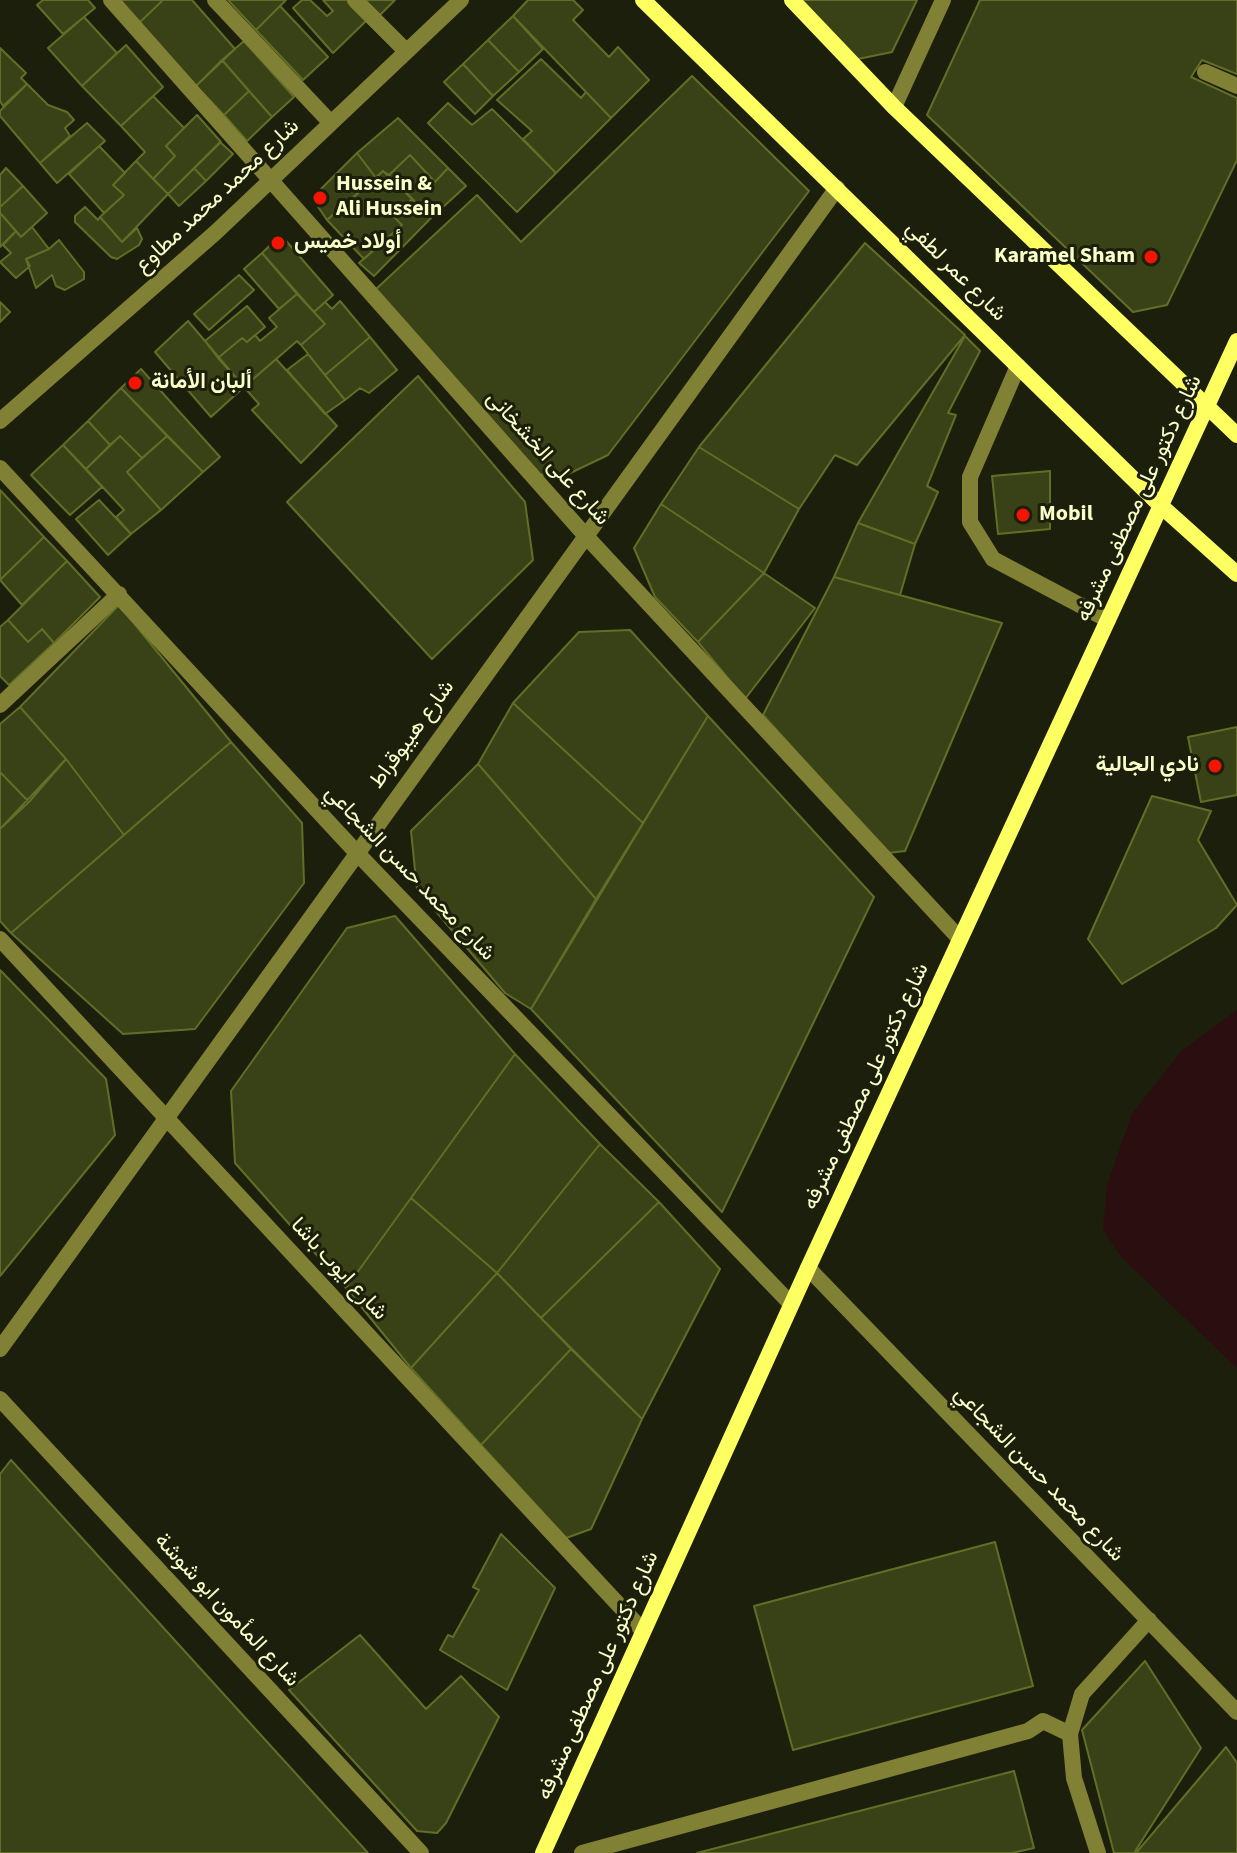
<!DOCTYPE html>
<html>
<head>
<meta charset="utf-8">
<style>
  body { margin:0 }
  canvas { display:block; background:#1c1f0b }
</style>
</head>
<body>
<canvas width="1237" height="1853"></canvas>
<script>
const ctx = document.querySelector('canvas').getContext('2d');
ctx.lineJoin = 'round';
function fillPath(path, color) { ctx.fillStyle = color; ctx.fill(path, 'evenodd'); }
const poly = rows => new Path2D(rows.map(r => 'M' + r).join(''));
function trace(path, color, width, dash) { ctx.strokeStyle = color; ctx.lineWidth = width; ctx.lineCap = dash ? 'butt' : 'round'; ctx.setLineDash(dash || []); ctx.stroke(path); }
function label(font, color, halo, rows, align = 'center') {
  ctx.font = font + ' "Source Sans 3",Vazirmatn,sans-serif'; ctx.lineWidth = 6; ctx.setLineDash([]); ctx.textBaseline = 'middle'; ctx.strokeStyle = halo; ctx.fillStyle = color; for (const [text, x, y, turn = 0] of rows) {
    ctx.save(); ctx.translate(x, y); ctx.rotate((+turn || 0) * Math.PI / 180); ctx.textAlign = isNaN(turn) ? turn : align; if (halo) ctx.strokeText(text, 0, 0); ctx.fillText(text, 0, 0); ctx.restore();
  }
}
const green = poly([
  [1237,1010,1237,1368,1121,1257,1103,1229,1107,1185,1132,1114,1181,1051]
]);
const building = poly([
  [43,0,88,0,95,8,63,34,37,5,43,0],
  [118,0,163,0,139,23,118,0],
  [163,0,192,0,235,49,196,86,139,23,163,0],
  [228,0,286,0,256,30,228,0],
  [302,0,310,0,327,16,333,11,323,0,347,0,367,20,333,53,293,8,302,0],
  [365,0,395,0,380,15,365,0],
  [528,0,573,0,583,10,573,20,609,57,618,47,649,80,611,118,513,16,528,0],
  [802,0,917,0,892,52,858,59,802,0],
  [980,0,1237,0,1237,74,1202,60,1191,77,1237,98,1237,160,1167,305,1133,312,927,115,980,0],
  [280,6,328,57,303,80,256,30,280,6],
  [513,16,543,49,519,72,488,40,513,16],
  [84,17,117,53,82,86,48,48,84,17],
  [488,40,519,72,493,96,463,64,488,40],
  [244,41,294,97,272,117,222,60,244,41],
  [126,45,163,87,121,126,82,86,126,45],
  [0,48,26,73,21,78,27,84,3,106,0,101,0,48],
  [541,59,581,98,586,92,611,118,556,173,523,139,532,131,497,100,541,59],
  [222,60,249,91,224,115,196,86,222,60],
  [463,64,493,96,475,114,444,82,463,64],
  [692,76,809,191,608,455,560,478,539,474,375,290,477,195,521,242,692,76],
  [27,84,48,105,67,112,74,120,65,128,70,136,40,163,0,116,0,111,27,84],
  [249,91,272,117,247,141,224,115,249,91],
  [153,96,184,128,166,146,175,156,153,179,136,161,145,152,121,126,153,96],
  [448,103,472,125,492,109,556,173,517,212,428,123,448,103],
  [197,115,221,142,168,194,153,179,175,156,166,146,197,115],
  [398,118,448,168,435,182,410,155,389,175,383,171,376,178,357,153,398,118],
  [87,123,105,141,57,183,40,163,87,123],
  [220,142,233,154,206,181,194,168,220,142],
  [99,146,125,173,113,185,124,195,104,213,69,174,99,146],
  [357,153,376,178,327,220,312,198,357,153],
  [410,155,435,182,448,168,466,186,431,218,389,175,410,155],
  [136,161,168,194,122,242,100,217,124,195,113,185,136,161],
  [6,168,23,186,0,207,0,175,6,168],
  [194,168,206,181,179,206,168,194,194,168],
  [383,171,412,199,394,217,402,225,364,259,327,220,383,171],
  [23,186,47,213,21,237,0,213,0,207,23,186],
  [412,199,431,218,374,276,359,263,402,225,394,217,412,199],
  [85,207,98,220,100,217,122,242,137,228,142,239,139,245,117,259,111,257,75,222,75,216,85,207],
  [1,214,16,231,0,247,0,215,1,214],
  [32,227,49,249,26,259,30,266,16,278,0,262,11,253,3,245,16,231,21,237,32,227],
  [281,235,333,295,314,312,262,253,281,235],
  [59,240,84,272,84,279,65,290,56,286,52,275,36,288,26,259,49,249,59,240],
  [865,243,965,335,857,465,835,455,799,509,699,447,865,243],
  [262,253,297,294,279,309,244,269,262,253],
  [239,275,254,290,209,330,194,314,239,275],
  [297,294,325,324,301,345,297,341,244,387,218,358,242,338,247,342,255,335,260,341,277,327,269,318,297,294],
  [340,301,370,337,325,375,301,345,325,324,314,312,325,302,332,309,340,301],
  [0,302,10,312,0,322,0,302],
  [247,306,265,327,247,342,242,338,218,358,205,341,247,306],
  [188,321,244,387,211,417,155,352,188,321],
  [965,336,980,351,948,413,956,415,927,486,938,492,915,544,858,523,965,336],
  [370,337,397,370,369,393,360,388,345,400,325,375,370,337],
  [308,354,345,400,325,414,287,370,308,354],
  [276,359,337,426,301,463,252,410,259,404,244,387,276,359],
  [141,369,220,457,203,472,121,388,141,369],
  [418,376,525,502,533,560,432,659,287,502,418,376],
  [121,388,167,436,142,458,120,436,110,445,88,421,121,388],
  [88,421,110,445,86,469,63,445,88,421],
  [120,436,142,458,127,472,161,510,131,534,116,517,124,510,86,469,120,436],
  [167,436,203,472,161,510,127,472,167,436],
  [63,445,102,487,70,515,31,475,63,445],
  [699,447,799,509,764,573,661,504,699,447],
  [1050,471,1050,529,998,534,992,476,1050,471],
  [0,490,44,537,0,580,0,490],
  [99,500,131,534,108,555,76,519,99,500],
  [661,504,764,573,698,642,655,597,634,548,661,504],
  [858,523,915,544,900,595,834,577,858,523],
  [44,537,67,561,22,605,0,580,44,537],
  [67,561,100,597,54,643,42,629,28,642,8,620,67,561],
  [764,573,815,608,745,699,698,642,764,573],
  [834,577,1002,623,905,851,888,853,763,715,834,577],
  [119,605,231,742,124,835,66,759,20,707,119,605],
  [8,620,28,642,42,629,54,643,9,685,0,676,0,627,8,620],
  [630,630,708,716,643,823,513,703,579,632,630,630],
  [513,703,643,823,596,899,478,764,513,703],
  [20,707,66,759,29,802,0,772,0,724,20,707],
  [708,716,874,897,722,1212,531,1009,708,716],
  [1237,727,1237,795,1201,802,1188,737,1237,727],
  [231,742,302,823,304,883,195,1029,123,1034,11,933,231,742],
  [66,759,124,835,11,933,0,921,0,829,66,759],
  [478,764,596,899,531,1009,505,993,417,889,411,831,478,764],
  [0,772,29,802,0,829,0,772],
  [1152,796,1211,811,1198,840,1237,905,1216,928,1122,984,1088,939,1152,796],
  [395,916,515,1054,346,1288,235,1163,231,1091,347,928,395,916],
  [0,970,106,1079,115,1135,0,1276,0,970],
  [515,1054,600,1144,497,1273,411,1198,515,1054],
  [600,1144,659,1202,541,1318,497,1273,600,1144],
  [411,1198,497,1273,411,1368,346,1288,411,1198],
  [659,1202,720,1269,642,1419,541,1318,659,1202],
  [497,1273,571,1349,481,1445,411,1368,497,1273],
  [571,1349,642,1419,591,1529,566,1538,481,1445,571,1349],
  [11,1460,368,1853,0,1853,0,1474,11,1460],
  [501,1534,555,1588,507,1690,440,1650,448,1635,453,1637,479,1590,473,1587,501,1534],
  [995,1542,1033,1686,793,1750,754,1606,995,1542],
  [360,1635,426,1709,461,1676,499,1717,446,1823,437,1833,417,1831,289,1690,360,1635],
  [1145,1661,1201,1748,1134,1853,1114,1853,1082,1730,1145,1661],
  [1226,1747,1237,1763,1237,1853,1136,1853,1226,1747],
  [1014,1771,1034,1848,1012,1853,697,1853,1014,1771]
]);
const service = poly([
  [1205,72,1237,86],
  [1018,366,970,477,970,522,993,559,1108,620],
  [582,1853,1028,1731,1043,1721,1070,1734]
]);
const minor = poly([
  [111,0,584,534,960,939],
  [215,0,330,122],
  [355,0,406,51],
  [894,107,943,0],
  [0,421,215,233,461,0],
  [0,468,356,852,791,1304],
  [0,705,119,594],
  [0,939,643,1631],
  [0,1349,837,188],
  [0,1399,421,1853],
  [1098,1853,1074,1778,1070,1734,1082,1694,1149,1620]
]);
const tertiary = poly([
  [808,1268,1237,1712]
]);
const secondary = poly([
  [643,0,1160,505,1237,574],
  [792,0,894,107,1237,435],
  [543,1853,808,1268,1237,341]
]);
const markers = [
  [320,198,8,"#f51400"],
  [278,243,8,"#f51400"],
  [1151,257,8,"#f51400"],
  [135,383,8,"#f51400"],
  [1023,515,8,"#f51400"],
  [1215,766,8,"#f51400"]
];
const poiNames = [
  ["Hussein &",336,185],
  ["Ali Hussein",336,210],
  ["أولاد خميس",294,243],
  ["Karamel Sham",1135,257,"right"],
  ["ألبان الأمانة",151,383],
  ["Mobil",1039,515],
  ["نادي الجالية",1199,766,"right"]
];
const streetNames = [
  ["شارع محمد محمد مطاوع",218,197,-43],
  ["شارع عمر لطفي",955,272,45],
  ["شارع على الخشخانى",547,459,48],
  ["شارع دكتور على مصطفى مشرفه",1140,499,-65],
  ["شارع هيبوقراط",413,735,-54],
  ["شارع محمد حسن الشجاعي",409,874,46],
  ["شارع دكتور على مصطفى مشرفه",867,1087,-65],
  ["شارع ايوب باشا",338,1270,47],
  ["شارع محمد حسن الشجاعي",1038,1475,46],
  ["شارع المأمون ابو شوشة",226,1611,47],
  ["شارع دكتور على مصطفى مشرفه",599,1676,-66]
];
fillPath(green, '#2a0e10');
fillPath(building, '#394116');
trace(building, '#626e27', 2);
trace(service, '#808134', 16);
trace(minor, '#808134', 16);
trace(tertiary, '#808134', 16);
trace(secondary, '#feff61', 16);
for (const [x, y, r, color] of markers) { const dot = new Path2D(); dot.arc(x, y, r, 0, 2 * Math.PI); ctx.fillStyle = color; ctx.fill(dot); trace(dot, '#1c1f0b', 3); }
label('bold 22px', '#faffca', '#1c1f0b', poiNames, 'left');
label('22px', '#faffca', '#1c1f0b', streetNames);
</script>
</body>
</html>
